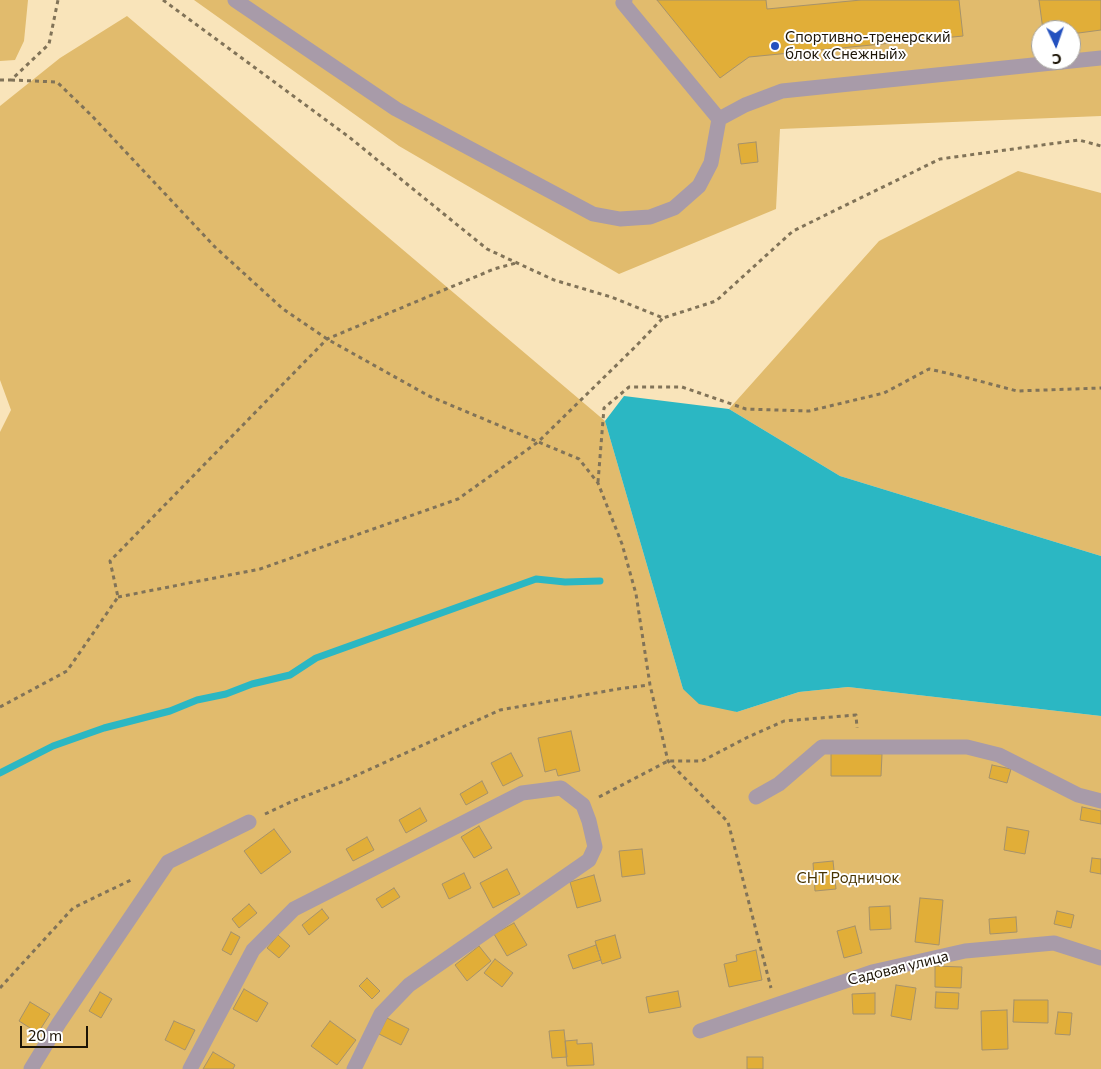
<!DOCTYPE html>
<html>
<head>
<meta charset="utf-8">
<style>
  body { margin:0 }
  #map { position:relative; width:1101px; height:1069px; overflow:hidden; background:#f9e4ba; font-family:Commissioner,sans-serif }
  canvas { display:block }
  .north { position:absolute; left:1031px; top:20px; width:50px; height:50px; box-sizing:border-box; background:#fff; border:1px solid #a4a19b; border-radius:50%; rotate:177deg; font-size:14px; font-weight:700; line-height:20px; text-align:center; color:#1c1406 }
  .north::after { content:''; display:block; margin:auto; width:18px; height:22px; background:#2451bf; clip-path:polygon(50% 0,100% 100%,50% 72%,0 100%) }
  .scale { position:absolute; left:20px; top:1026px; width:68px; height:22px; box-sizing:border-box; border:2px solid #1c1406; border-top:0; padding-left:6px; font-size:15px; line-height:18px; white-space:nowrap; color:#1c1406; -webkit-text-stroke:4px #fff; paint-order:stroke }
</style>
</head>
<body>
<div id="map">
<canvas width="1101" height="1069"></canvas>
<div class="north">С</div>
<div class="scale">20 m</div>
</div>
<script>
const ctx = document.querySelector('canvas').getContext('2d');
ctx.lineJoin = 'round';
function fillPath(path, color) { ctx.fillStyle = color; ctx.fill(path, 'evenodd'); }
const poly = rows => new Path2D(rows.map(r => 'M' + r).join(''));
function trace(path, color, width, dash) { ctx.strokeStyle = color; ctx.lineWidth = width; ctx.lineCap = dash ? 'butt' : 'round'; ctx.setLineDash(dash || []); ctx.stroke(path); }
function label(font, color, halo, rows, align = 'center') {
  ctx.font = font + ' Commissioner,sans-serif'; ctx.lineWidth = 4; ctx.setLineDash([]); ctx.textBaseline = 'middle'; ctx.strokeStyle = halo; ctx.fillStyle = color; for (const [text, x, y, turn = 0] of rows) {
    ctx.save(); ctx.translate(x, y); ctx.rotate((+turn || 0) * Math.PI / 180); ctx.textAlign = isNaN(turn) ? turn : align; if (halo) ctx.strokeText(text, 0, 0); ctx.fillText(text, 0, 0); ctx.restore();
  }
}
const green = poly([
  [0,0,28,0,24,41,15,60,0,61],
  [194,0,1101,0,1101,116,780,129,776,209,619,274,399,146],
  [1041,30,1071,30,1071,60,1041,60],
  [127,16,605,421,683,689,737,712,799,692,848,687,1101,716,1101,1069,0,1069,0,432,11,410,0,380,0,106,60,58],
  [1018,171,1101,193,1101,556,840,476,729,409,879,241]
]);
const water = poly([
  [624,396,729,409,840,476,1101,556,1101,716,848,687,799,692,737,712,699,704,683,689,605,421]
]);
const stream = poly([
  [0,773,53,746,104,728,170,711,197,700,226,694,252,684,290,675,316,658,536,579,565,582,600,581]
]);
const building = poly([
  [657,0,766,0,767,9,861,0,959,0,963,36,749,57,720,78,657,0],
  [1039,0,1101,0,1101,30,1071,34,1071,30,1043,30,1039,0],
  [756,142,758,162,741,164,738,144,756,142],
  [571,731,580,771,558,776,556,769,545,772,538,738,571,731],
  [511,753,523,776,503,786,491,763,511,753],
  [831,753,882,754,881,776,831,776,831,753],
  [992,765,1011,769,1007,783,989,778,992,765],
  [482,781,488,793,466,805,460,794,482,781],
  [1082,807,1101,811,1101,824,1080,820,1082,807],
  [420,808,427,821,406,833,399,820,420,808],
  [479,826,492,848,474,858,461,837,479,826],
  [1007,827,1029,831,1025,854,1004,850,1007,827],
  [274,829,291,852,261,874,244,851,274,829],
  [367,837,374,850,353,861,346,849,367,837],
  [642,849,645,874,622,877,619,851,642,849],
  [1092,858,1101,859,1101,874,1090,872,1092,858],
  [833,861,836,889,815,891,813,863,833,861],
  [507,869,520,894,493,908,480,883,507,869],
  [464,873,471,888,449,899,442,884,464,873],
  [594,875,601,901,577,908,570,882,594,875],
  [394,888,400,897,382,908,376,899,394,888],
  [920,898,943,900,939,945,915,942,920,898],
  [249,904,257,913,239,928,232,919,249,904],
  [890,906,891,929,870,930,869,907,890,906],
  [322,909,329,918,309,935,302,925,322,909],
  [1057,911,1074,915,1071,928,1054,924,1057,911],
  [1016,917,1017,932,990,934,989,919,1016,917],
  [514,923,527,945,507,956,494,934,514,923],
  [855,926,862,953,844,958,837,931,855,926],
  [231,932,240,937,231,955,222,950,231,932],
  [278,935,290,946,279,958,267,948,278,935],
  [615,935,621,958,602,964,595,941,615,935],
  [596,945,601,960,573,969,568,955,596,945],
  [479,946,491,961,467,981,455,965,479,946],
  [756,950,762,980,729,987,724,964,737,961,736,955,756,950],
  [495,959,513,973,502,987,484,973,495,959],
  [935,966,962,967,961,988,935,987,935,966],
  [367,978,380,991,372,999,359,986,367,978],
  [896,985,916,988,911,1020,891,1016,896,985],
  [244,989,268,1003,257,1022,233,1009,244,989],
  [678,991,681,1007,649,1013,646,997,678,991],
  [100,992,112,999,101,1018,89,1011,100,992],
  [936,992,959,993,958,1009,935,1008,936,992],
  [875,993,875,1014,853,1014,852,994,875,993],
  [1014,1000,1048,1000,1048,1023,1013,1022,1014,1000],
  [30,1002,50,1014,38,1033,19,1021,30,1002],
  [1007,1010,1008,1049,982,1050,981,1011,1007,1010],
  [1058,1012,1072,1013,1070,1035,1055,1034,1058,1012],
  [387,1018,409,1029,401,1045,379,1034,387,1018],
  [174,1021,195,1030,185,1050,165,1040,174,1021],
  [330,1021,356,1040,337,1065,311,1046,330,1021],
  [564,1030,567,1057,552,1058,549,1031,564,1030],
  [577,1040,577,1044,592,1043,594,1065,567,1066,565,1041,577,1040],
  [213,1052,235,1065,233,1069,203,1069,213,1052],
  [747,1057,763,1057,763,1069,747,1069,747,1057]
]);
const path = poly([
  [163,0,349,137,487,249,554,280,611,297,663,318,716,301,793,231,940,159,1079,140,1101,146],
  [0,80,11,80,49,44,58,0],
  [11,80,57,82,92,116,215,247,283,309,327,339,429,396,579,459,598,483,622,544,636,594,650,685,668,761,728,822,771,988],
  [598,482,604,408,629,387,682,387,746,409,809,411,884,393,929,369,968,378,1017,391,1101,388],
  [118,597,260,569,458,499,538,442,636,346,663,318],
  [0,707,67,671,118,597,110,561,327,339,494,269,516,263],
  [599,797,668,761,702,761,748,737,784,721,856,715,857,728],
  [265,814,293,801,344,781,500,710,618,689,649,685],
  [0,988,73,908,133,879]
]);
const minor = poly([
  [235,0,396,109,593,214,620,219,650,217,674,208,699,186,711,163,719,119,745,105,782,91,1101,58],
  [625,0,623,3,719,119],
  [756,797,779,784,822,747,967,747,999,755,1078,795,1101,801],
  [700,1031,872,972,965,951,1054,943,1101,958],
  [31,1069,59,1023,168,862,249,822],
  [190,1069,253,950,294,909,522,793,561,788,583,805,589,821,595,847,589,860,409,985,381,1014,354,1069]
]);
const markers = [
  [775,46,5,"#2451bf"]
];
const poiNames = [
  ["Спортивно-тренерский",785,37],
  ["блок «Снежный»",785,54]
];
const parkNames = [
  ["СНТ Родничок",848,878]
];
const streetNames = [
  ["Садовая улица",898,968,-14]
];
fillPath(green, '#e1bb6d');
fillPath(water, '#2bb7c3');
trace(stream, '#2bb7c3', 7);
fillPath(building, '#e1ae38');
trace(building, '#a6926b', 1);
trace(path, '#817358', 3, [4, 4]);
trace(minor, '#a89ba9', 15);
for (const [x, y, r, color] of markers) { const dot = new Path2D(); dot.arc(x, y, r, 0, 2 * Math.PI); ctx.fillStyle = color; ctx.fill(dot); trace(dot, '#fff', 2); }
label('15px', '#1c1406', '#fff', poiNames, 'left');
label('15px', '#493402', '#fff', parkNames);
label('15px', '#1c1406', '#fff', streetNames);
</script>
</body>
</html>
